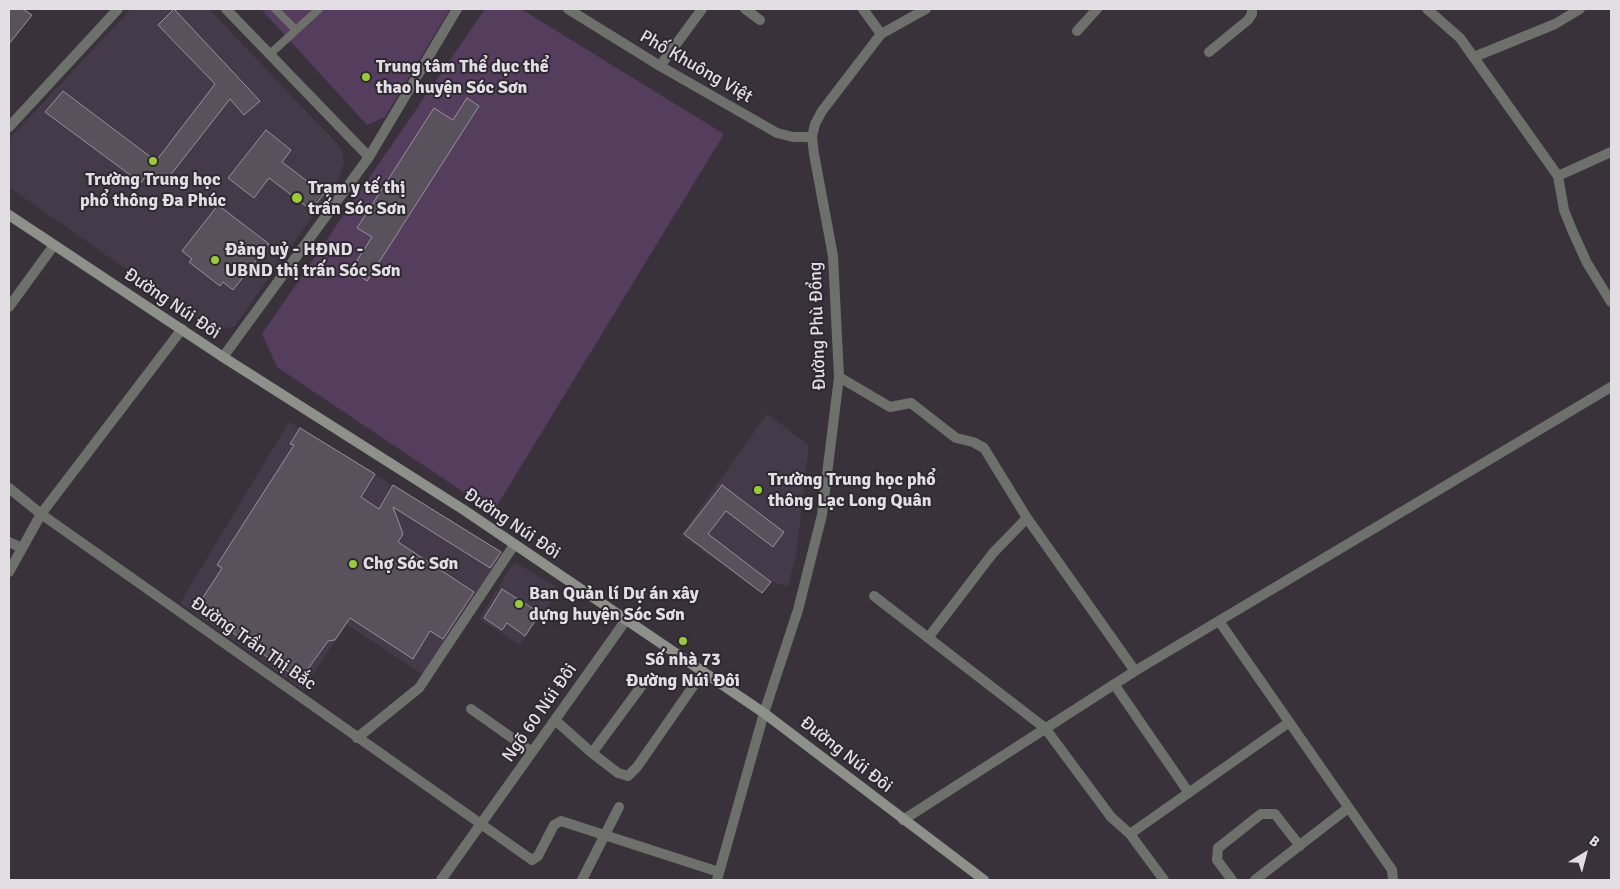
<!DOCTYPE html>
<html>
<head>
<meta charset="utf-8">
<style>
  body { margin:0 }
  #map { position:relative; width:1620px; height:889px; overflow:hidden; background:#39323b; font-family:Signika,sans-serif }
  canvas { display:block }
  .frame { position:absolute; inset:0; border:10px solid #e2dee4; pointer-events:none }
  .north { position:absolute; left:1560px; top:829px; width:50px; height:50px; -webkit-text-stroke:4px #2e2831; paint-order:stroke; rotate:37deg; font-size:14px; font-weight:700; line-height:20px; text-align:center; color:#e2dee4 }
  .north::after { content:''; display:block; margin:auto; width:18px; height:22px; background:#e2dee4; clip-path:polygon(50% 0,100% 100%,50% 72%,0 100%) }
</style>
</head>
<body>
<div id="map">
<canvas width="1620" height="889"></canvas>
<div class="frame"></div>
<div class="north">B</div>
</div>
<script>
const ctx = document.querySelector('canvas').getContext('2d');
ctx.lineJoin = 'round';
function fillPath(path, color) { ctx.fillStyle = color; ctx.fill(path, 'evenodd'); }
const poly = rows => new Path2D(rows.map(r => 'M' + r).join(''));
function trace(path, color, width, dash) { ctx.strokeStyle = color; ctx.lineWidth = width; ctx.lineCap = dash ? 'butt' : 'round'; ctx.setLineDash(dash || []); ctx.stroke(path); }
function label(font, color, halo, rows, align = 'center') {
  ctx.font = font + ' Signika,sans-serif'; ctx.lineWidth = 4; ctx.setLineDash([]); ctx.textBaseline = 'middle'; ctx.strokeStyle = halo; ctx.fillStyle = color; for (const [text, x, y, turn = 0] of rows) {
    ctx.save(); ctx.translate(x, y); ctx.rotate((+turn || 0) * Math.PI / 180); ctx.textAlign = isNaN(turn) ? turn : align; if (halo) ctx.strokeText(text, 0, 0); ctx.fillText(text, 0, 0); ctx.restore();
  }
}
const built = poly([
  [131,9,209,9,342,149,344,162,339,179,234,327,212,329,9,187,9,139],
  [767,414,809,445,796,555,788,586,771,582,762,593,681,535],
  [289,422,507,555,427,677,346,624,303,690,180,603],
  [514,562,560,589,520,645,479,619]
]);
const green = poly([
  [261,9,450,9,385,117,367,125],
  [485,9,521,9,724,134,493,512,277,367,262,334]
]);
const building = poly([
  [9,9,23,9,32,15,9,44,9,9],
  [174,9,260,101,244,115,230,99,165,182,149,171,141,183,45,112,63,91,156,161,215,84,158,25,174,9],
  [467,98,479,106,367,281,351,270,372,237,357,228,434,108,453,120,467,98],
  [266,130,291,150,282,162,324,194,311,210,269,178,254,198,228,178,266,130],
  [218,205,269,244,233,290,223,282,220,286,189,262,192,259,182,251,218,205],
  [300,428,375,474,361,497,379,509,393,485,501,552,490,568,393,507,403,534,398,542,474,592,443,639,430,631,413,659,350,618,335,640,328,641,300,680,233,633,237,626,200,602,222,568,217,565,294,445,290,444,300,428],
  [722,485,784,532,773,547,726,511,708,534,771,582,762,593,684,534,722,485],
  [502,589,540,613,525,636,507,623,502,630,484,618,502,589]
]);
const service = poly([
  [275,9,296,30],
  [270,54,319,9]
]);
const minor = poly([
  [226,9,369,157],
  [568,9,660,66,777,133,793,137,812,137],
  [745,9,760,20],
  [863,9,881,34],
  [1427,9,1460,38,1558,176,1564,210,1572,230,1587,263,1611,302],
  [1077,31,1097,9],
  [1209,52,1248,20,1252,14,1252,9],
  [1474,57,1555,24,1580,9],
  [660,66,702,9],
  [9,127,118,9],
  [1558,176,1611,152],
  [9,307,54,245],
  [223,357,369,157,457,9],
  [839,377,890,407,911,403,956,438,973,442,984,448,1027,518,1135,671],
  [9,488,41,514,532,860,538,856,554,825,561,821,719,872],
  [9,542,22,548],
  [9,572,41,514,182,329],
  [874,596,1045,728,1111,817,1130,834,1164,880],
  [1219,621,1392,870,1393,880],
  [928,638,993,553,1027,518],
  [1114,684,1189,793],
  [471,709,532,752],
  [555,720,592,753,618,773,628,776,637,767,703,672],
  [357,738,419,688,514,545],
  [592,753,643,684],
  [903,820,1135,671,1611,387],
  [1130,834,1288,723],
  [441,880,626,620],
  [582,880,619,807],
  [717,880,764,713,798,610,822,515,839,377,833,256,814,154,812,137,815,124,822,111,881,34,926,9],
  [1232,880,1217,860,1218,848,1261,814,1275,814,1300,846],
  [1255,880,1348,808]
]);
const secondary = poly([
  [9,215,223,357,464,510,764,713,984,880]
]);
const markers = [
  [366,77,5,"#99cb35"],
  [153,161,5,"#99cb35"],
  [297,198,6,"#99cb35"],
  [215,260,5,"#99cb35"],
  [758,490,5,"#99cb35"],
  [353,564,5,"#99cb35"],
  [519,604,5,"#99cb35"],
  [683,641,5,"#99cb35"]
];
const poiNames = [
  ["Trung tâm Thể dục thể",376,67],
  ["thao huyện Sóc Sơn",376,88],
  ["Trường Trung học",153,180,"center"],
  ["phổ thông Đa Phúc",153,201,"center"],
  ["Trạm y tế thị",308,188],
  ["trấn Sóc Sơn",308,209],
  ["Đảng uỷ - HĐND -",225,250],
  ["UBND thị trấn Sóc Sơn",225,271],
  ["Trường Trung học phổ",768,480],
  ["thông Lạc Long Quân",768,501],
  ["Chợ Sóc Sơn",363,564],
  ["Ban Quản lí Dự án xây",529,594],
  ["dựng huyện Sóc Sơn",529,615],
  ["Số nhà 73",683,660,"center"],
  ["Đường Núi Đôi",683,681,"center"]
];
const streetNames = [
  ["Phố Khuông Việt",696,67,30],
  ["Đường Núi Đôi",172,304,34],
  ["Đường Phù Đổng",818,326,-92],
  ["Đường Núi Đôi",512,524,34],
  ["Đường Trần Thị Bắc",253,644,35],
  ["Ngõ 60 Núi Đôi",540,713,-55],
  ["Đường Núi Đôi",846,755,38]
];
fillPath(built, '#443a49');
fillPath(green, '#543d5d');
fillPath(building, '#59525c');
trace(building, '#98909b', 1);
trace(service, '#6e706b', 8);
trace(minor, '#6e706b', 10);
trace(secondary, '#8d9189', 10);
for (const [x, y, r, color] of markers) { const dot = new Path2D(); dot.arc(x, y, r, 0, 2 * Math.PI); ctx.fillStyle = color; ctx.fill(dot); trace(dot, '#2e2831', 2); }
label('bold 18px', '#e2dee4', '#2e2831', poiNames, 'left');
label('18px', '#e2dee4', '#2e2831', streetNames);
</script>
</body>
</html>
